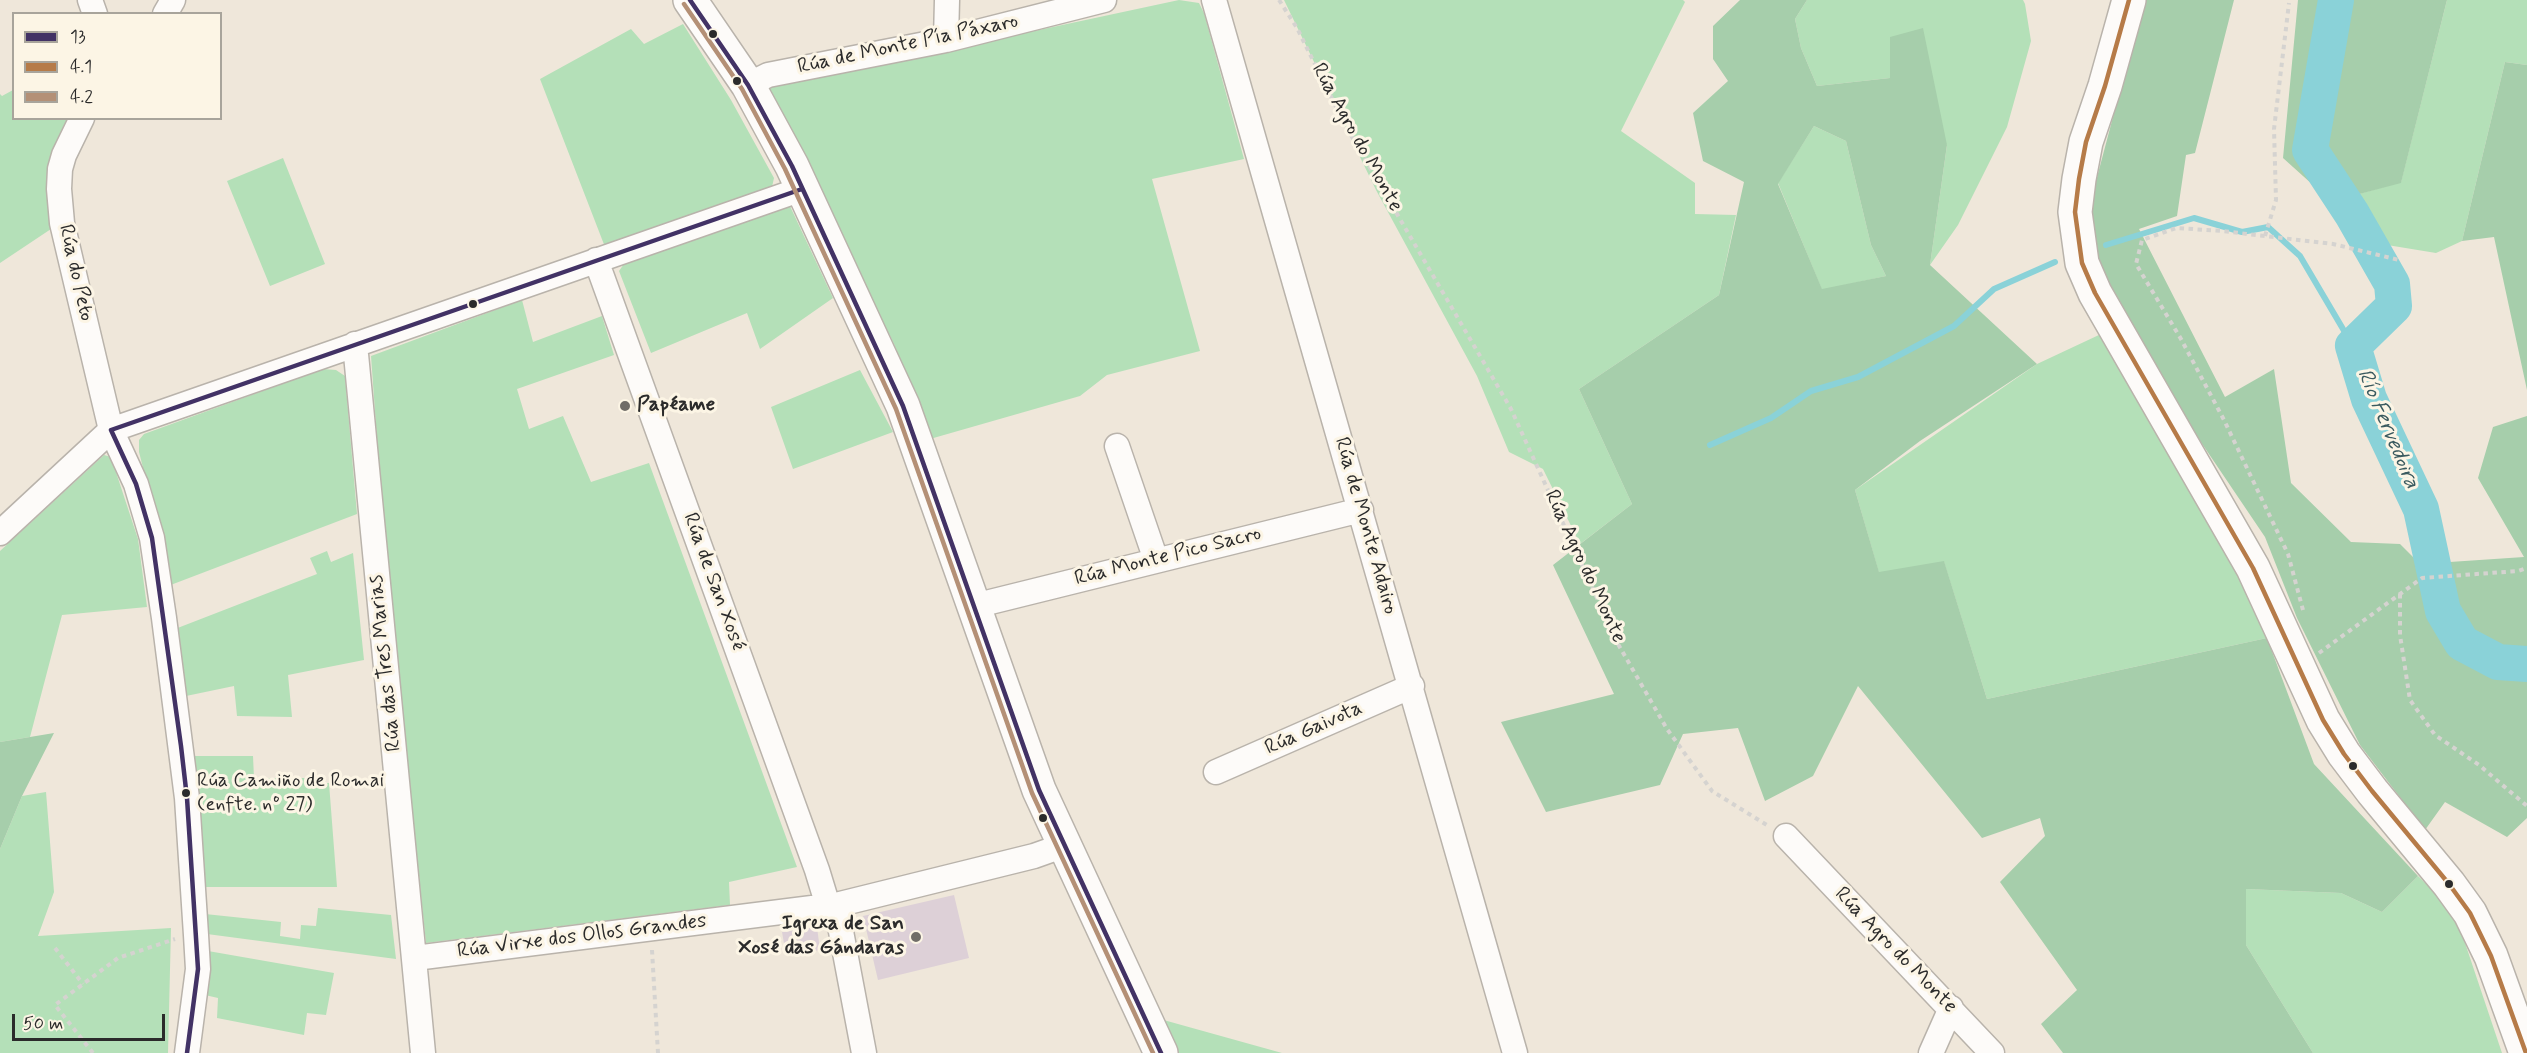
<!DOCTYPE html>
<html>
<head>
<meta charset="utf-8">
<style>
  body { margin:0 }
  #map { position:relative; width:2527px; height:1053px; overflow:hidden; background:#efe7da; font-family:Mynerve,sans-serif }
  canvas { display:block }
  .legend { position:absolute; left:12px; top:12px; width:210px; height:108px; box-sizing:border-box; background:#fcf5e5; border:2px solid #a8a49b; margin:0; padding:8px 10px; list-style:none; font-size:18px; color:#2b2b2b }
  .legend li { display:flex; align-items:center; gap:12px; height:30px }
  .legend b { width:30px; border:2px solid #a8a49b }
  .scale { position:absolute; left:12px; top:1014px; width:153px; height:27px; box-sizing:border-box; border:3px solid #2b2b2b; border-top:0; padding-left:8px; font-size:18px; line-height:21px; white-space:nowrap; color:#2b2b2b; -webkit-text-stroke:4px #fcf5e5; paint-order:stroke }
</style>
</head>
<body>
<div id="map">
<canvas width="2527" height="1053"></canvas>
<ul class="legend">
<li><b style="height:8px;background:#423265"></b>13</li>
<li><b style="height:8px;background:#b67b48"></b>4.1</li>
<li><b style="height:8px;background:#b49076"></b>4.2</li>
</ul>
<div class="scale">50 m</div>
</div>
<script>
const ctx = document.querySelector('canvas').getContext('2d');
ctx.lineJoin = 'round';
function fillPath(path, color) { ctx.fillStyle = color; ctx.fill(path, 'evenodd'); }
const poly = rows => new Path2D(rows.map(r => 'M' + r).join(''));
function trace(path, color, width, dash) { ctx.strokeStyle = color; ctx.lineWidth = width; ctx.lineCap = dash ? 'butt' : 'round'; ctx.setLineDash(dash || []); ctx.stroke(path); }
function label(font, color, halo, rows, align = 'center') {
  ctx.font = font + ' Mynerve,sans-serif'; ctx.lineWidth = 6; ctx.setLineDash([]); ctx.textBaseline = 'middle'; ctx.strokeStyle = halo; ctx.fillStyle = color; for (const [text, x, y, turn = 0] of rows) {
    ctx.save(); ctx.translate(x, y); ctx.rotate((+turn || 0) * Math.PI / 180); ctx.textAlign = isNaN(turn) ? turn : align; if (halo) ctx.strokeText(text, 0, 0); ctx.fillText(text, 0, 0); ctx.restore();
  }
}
const green = poly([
  [1179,0,1199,3,1204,13,1244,159,1152,179,1200,351,1107,375,1080,396,930,439,894,344,768,88],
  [1284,0,1683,0,1685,2,1621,131,1695,183,1695,214,1736,215,1719,295,1579,389,1632,504,1580,544,1543,469,1509,452,1477,376,1376,190],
  [1807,0,2023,0,2025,4,2031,41,2007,127,1958,225,1930,265,1947,145,1890,78,1817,86,1801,48,1795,19],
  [2447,0,2527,0,2527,65,2505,62,2462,241,2436,253,2375,243,2348,197,2401,182],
  [683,24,731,100,774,178,772,187,605,247,540,79,631,29,644,44],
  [13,90,14,118,67,119,52,151,54,227,0,263,0,94,2,96],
  [1814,126,1846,141,1871,245,1886,276,1822,290,1778,183],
  [283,158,325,264,270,286,227,181],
  [789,204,833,298,760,349,747,313,651,353,619,271,626,261],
  [522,300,533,342,602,316,614,355,517,389,529,429,563,416,591,482,649,463,797,867,729,882,730,905,426,943,385,550,371,356],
  [2101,334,2228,550,2267,638,1987,699,1944,562,1879,573,1855,490,2037,364],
  [323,369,336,370,345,376,357,514,168,586,161,538,139,452,139,440,144,434],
  [860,370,893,432,793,469,771,407],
  [104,455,111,457,138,539,147,607,62,615,30,737,0,742,0,551],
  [327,551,331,562,353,553,364,660,288,675,292,717,237,716,234,686,186,696,175,629,317,574,310,558],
  [194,756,253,756,254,778,316,778,317,783,329,783,337,887,203,887],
  [46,792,54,892,38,936,171,928,168,1053,0,1053,0,849,22,796],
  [2418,876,2450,907,2464,940,2502,1053,2313,1053,2246,945,2246,889,2341,893,2382,912],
  [318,908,391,915,396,959,207,934,205,914,281,922,280,936,300,939,301,925,316,926],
  [208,951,334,973,326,1015,307,1013,304,1035,217,1018,218,998,205,995],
  [1160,1019,1282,1053,1175,1053]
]);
const forest = poly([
  [1740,0,1807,0,1795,19,1801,48,1817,86,1890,78,1890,37,1923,28,1947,145,1930,265,2037,364,1920,441,1855,490,1879,572,1944,561,1987,699,2267,638,2314,764,2418,876,2382,912,2341,893,2246,889,2246,945,2313,1053,2063,1053,2041,1024,2077,990,2000,882,2045,836,2040,818,1982,838,1858,686,1813,776,1765,801,1738,728,1683,734,1660,785,1546,812,1501,722,1614,694,1553,565,1632,504,1579,389,1719,295,1744,182,1703,161,1693,113,1728,81,1713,59,1713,26],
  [1814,126,1846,141,1871,245,1886,276,1822,289,1778,184],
  [2144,0,2234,0,2195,153,2186,155,2177,216,2139,229,2225,397,2274,369,2291,483,2351,542,2400,544,2420,564,2524,557,2478,478,2493,427,2527,416,2527,818,2507,837,2445,802,2425,830,2360,745,2297,618,2265,537,2186,420,2097,262,2091,200],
  [2298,0,2447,0,2401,183,2348,197,2313,185,2283,158],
  [2505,62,2527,65,2527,390,2494,237,2462,241],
  [54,733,22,796,0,849,0,742]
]);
const stream = poly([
  [2106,245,2194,218,2242,232,2268,227,2300,256,2353,346],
  [1710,445,1771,418,1811,391,1858,377,1954,326,1994,289,2055,262]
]);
const river = poly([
  [2336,0,2310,150,2352,214,2392,284,2394,306,2353,346,2369,399,2421,509,2443,611,2462,643,2498,662,2527,664]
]);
const building = poly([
  [954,895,969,958,878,980,863,916],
  [817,927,820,950,786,955,782,932]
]);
const path = poly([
  [1279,0,1297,28,1345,125,1511,409,1618,644,1667,729,1712,791,1770,827],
  [2265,236,2276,200,2274,129,2289,3],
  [2400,594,2400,635,2410,700,2435,735,2479,765,2527,806],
  [2303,610,2288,554,2224,420,2181,339,2136,264,2142,240,2176,228,2222,231,2333,244,2399,260],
  [2319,653,2422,578,2518,571,2527,568],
  [55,948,83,984],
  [652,950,658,1053],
  [93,1053,55,1005,118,958,175,939]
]);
const minor = poly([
  [90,0,95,14],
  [1214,0,1515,1053],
  [165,14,173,0],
  [946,40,947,0],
  [748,85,768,75,946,40,1104,0],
  [82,118,64,155,60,169,59,189,62,223,111,430,136,484,152,538,164,618,187,798,196,935,198,969,187,1053],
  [596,260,817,870,828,906],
  [355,344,423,1053],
  [1117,446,1156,560],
  [0,533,111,430,802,189],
  [974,606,1361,510],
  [1216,772,1412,686],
  [1786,836,1992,1053],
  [836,905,864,1053],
  [415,958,836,905,1034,856,1065,845],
  [1931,1053,1951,1008]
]);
const secondary = poly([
  [690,0,748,85,792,166,903,406,1039,790,1161,1053],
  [2129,0,2105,86,2086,142,2079,179,2075,212,2082,263,2095,293,2253,568,2323,720,2344,754,2372,791,2449,884,2470,913,2491,956,2526,1053]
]);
const bus1 = poly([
  [690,0,748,85,792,166,903,406,1039,790,1161,1053],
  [187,1053,198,969,187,798,181,746,152,538,136,484,111,430,802,189]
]);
const bus2 = poly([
  [2129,0,2105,86,2086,142,2079,179,2075,212,2082,263,2095,293,2253,568,2323,720,2344,754,2372,791,2449,884,2470,913,2491,956,2526,1053]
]);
const bus3 = poly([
  [684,4,742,89,785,169,896,409,1032,793,1153,1053]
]);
const markers = [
  [713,34,5,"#2b2b2b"],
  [737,81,5,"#2b2b2b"],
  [473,304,5,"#2b2b2b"],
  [625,406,6,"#706d68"],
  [2353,766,5,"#2b2b2b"],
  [186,793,5,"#2b2b2b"],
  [1043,818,5,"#2b2b2b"],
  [2449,884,5,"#2b2b2b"],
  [916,937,6,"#706d68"]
];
const busNames = [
  ["Rúa Camiño de Romai",197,782],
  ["(enfte. nº 27)",197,806]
];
const streetNames = [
  ["Rúa de Monte Pía Páxaro",908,45,-12],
  ["Rúa Agro do Monte",1356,138,61],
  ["Rúa do Peto",75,273,77],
  ["Rúa de Monte Adairo",1365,526,74],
  ["Rúa Monte Pico Sacro",1168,557,-14],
  ["Rúa Agro do Monte",1584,567,65],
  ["Rúa de San Xosé",713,582,70],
  ["Rúa das Tres Marias",386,663,-96],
  ["Rúa Gaivota",1314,729,-24],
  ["Rúa Virxe dos Ollos Grandes",582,937,-7],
  ["Rúa Agro do Monte",1895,951,46]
];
const poiNames = [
  ["Papéame",637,406],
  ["Igrexa de San",904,925,"right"],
  ["Xosé das Gándaras",904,949,"right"]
];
const waterNames = [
  ["Río Fervedoira",2387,429,67]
];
fillPath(green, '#b4e0b8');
fillPath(forest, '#a6ceab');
trace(stream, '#8ad2d8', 6);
trace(river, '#8ad2d8', 36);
fillPath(building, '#ddd0d7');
trace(minor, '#b9b3ab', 27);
trace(secondary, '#b9b3ab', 36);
trace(path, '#d5d3d0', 4, [4.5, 4.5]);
trace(minor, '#fdfbf9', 24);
trace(secondary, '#fdfbf9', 33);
trace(bus1, '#423265', 4.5);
trace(bus2, '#b67b48', 4.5);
trace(bus3, '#b49076', 4.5);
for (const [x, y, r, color] of markers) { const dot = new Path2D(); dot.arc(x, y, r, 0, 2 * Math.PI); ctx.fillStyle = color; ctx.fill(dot); trace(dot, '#fcf5e5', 2); }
label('20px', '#2b2b2b', '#fcf5e5', busNames, 'left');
label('21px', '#2b2b2b', '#fcf5e5', streetNames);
label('bold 21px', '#2b2b2b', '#fcf5e5', poiNames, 'left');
label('italic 22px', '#3a5a5f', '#fcf5e5', waterNames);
</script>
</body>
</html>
